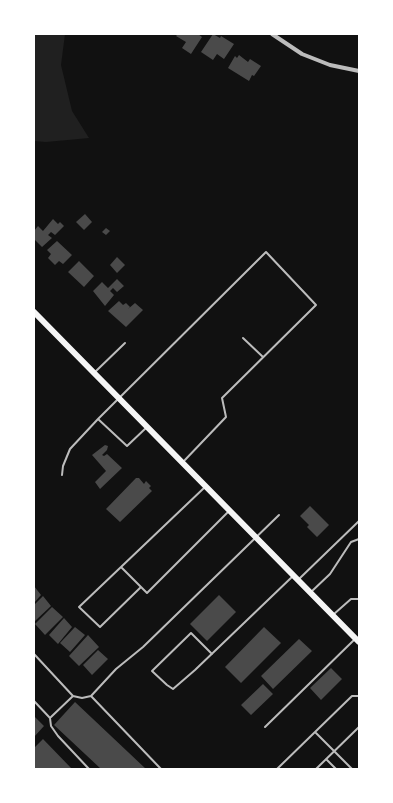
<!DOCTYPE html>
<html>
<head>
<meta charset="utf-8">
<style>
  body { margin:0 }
  #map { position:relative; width:393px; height:803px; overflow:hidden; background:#111; font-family:"Noto Serif",serif }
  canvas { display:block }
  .frame { position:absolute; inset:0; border:35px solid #fff; pointer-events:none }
</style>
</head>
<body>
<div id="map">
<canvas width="393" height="803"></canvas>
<div class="frame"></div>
</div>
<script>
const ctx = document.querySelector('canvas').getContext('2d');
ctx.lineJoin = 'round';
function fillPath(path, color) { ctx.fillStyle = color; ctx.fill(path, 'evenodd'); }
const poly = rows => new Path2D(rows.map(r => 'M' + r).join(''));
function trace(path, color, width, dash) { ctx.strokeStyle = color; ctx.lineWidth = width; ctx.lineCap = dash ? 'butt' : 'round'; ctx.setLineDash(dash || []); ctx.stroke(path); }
const green = poly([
  [34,34,65,34,61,65,72,111,89,138,46,142,34,141]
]);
const building = poly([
  [178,34,198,34,202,37,191,54,182,48,186,42,176,36],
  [213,34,220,38,221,36,234,44,224,59,217,54,213,60,201,52],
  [239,55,248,62,250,59,261,66,254,76,252,75,249,81,228,68,235,56,237,58],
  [85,214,92,222,84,230,76,222],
  [53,219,58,224,60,222,64,226,55,235,51,232,48,235,52,238,42,247,34,239,34,231,38,226,43,231],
  [106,228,110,231,106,235,102,232],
  [57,241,72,255,63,264,59,261,55,265,48,258,51,254,47,250],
  [117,257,125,265,117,273,110,265],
  [79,261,94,276,84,287,68,272],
  [117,279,124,286,117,292,113,288,110,291,114,295,105,306,93,291,102,282,108,288],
  [119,301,123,305,126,303,130,307,128,309,135,303,143,310,126,327,108,311],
  [105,445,108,446,107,450,102,455,104,456,107,454,122,468,100,489,95,482,106,471,92,455],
  [136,478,139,478,144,484,146,481,151,486,149,488,152,491,120,522,106,509],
  [310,506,329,525,317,537,307,527,309,525,300,516],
  [34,586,41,595,34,603],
  [219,595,236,612,207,641,190,624],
  [43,596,51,606,35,621,34,605],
  [52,607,63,617,45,635,35,624],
  [64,618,72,627,58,644,49,635],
  [75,627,85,635,70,652,60,643],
  [264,627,281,643,241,683,225,667],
  [88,635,99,647,79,666,69,656],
  [299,639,312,651,273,689,261,676],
  [98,650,108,659,92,675,83,665],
  [331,668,342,679,321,700,310,688],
  [263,684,273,694,251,715,241,705],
  [75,702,146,769,101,769,54,725],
  [34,716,44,726,34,737],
  [43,739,72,769,34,769,34,748]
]);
const service = poly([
  [243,338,263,357],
  [95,372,125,343],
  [147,427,127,446,98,419,266,252,316,305,222,398,226,417,183,462],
  [62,475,63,466,70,449,98,419],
  [121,567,141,587,100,627,79,607,205,487],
  [299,579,359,521],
  [141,587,147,593,229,511],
  [311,592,330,574,351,542,359,539],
  [334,614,351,599,359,599],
  [34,654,73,696,82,698,91,696,116,669,143,647,279,515],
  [212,654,191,633,152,671,167,685,173,689,195,670,293,576],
  [91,696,161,769],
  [34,701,50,718,51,726,58,736,89,769],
  [51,717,73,696],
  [265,727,355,639],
  [315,732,352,769],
  [326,759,336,769],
  [277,769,352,696,359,696],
  [316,769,359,727]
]);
const minor = poly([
  [272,34,302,54,330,65,359,71]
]);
const secondary = poly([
  [34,312,359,642]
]);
fillPath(green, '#202020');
fillPath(building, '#4a4a4a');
trace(service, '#bcbcbc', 2);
trace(minor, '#bcbcbc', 4);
trace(secondary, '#f5f5f5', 6);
</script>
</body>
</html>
